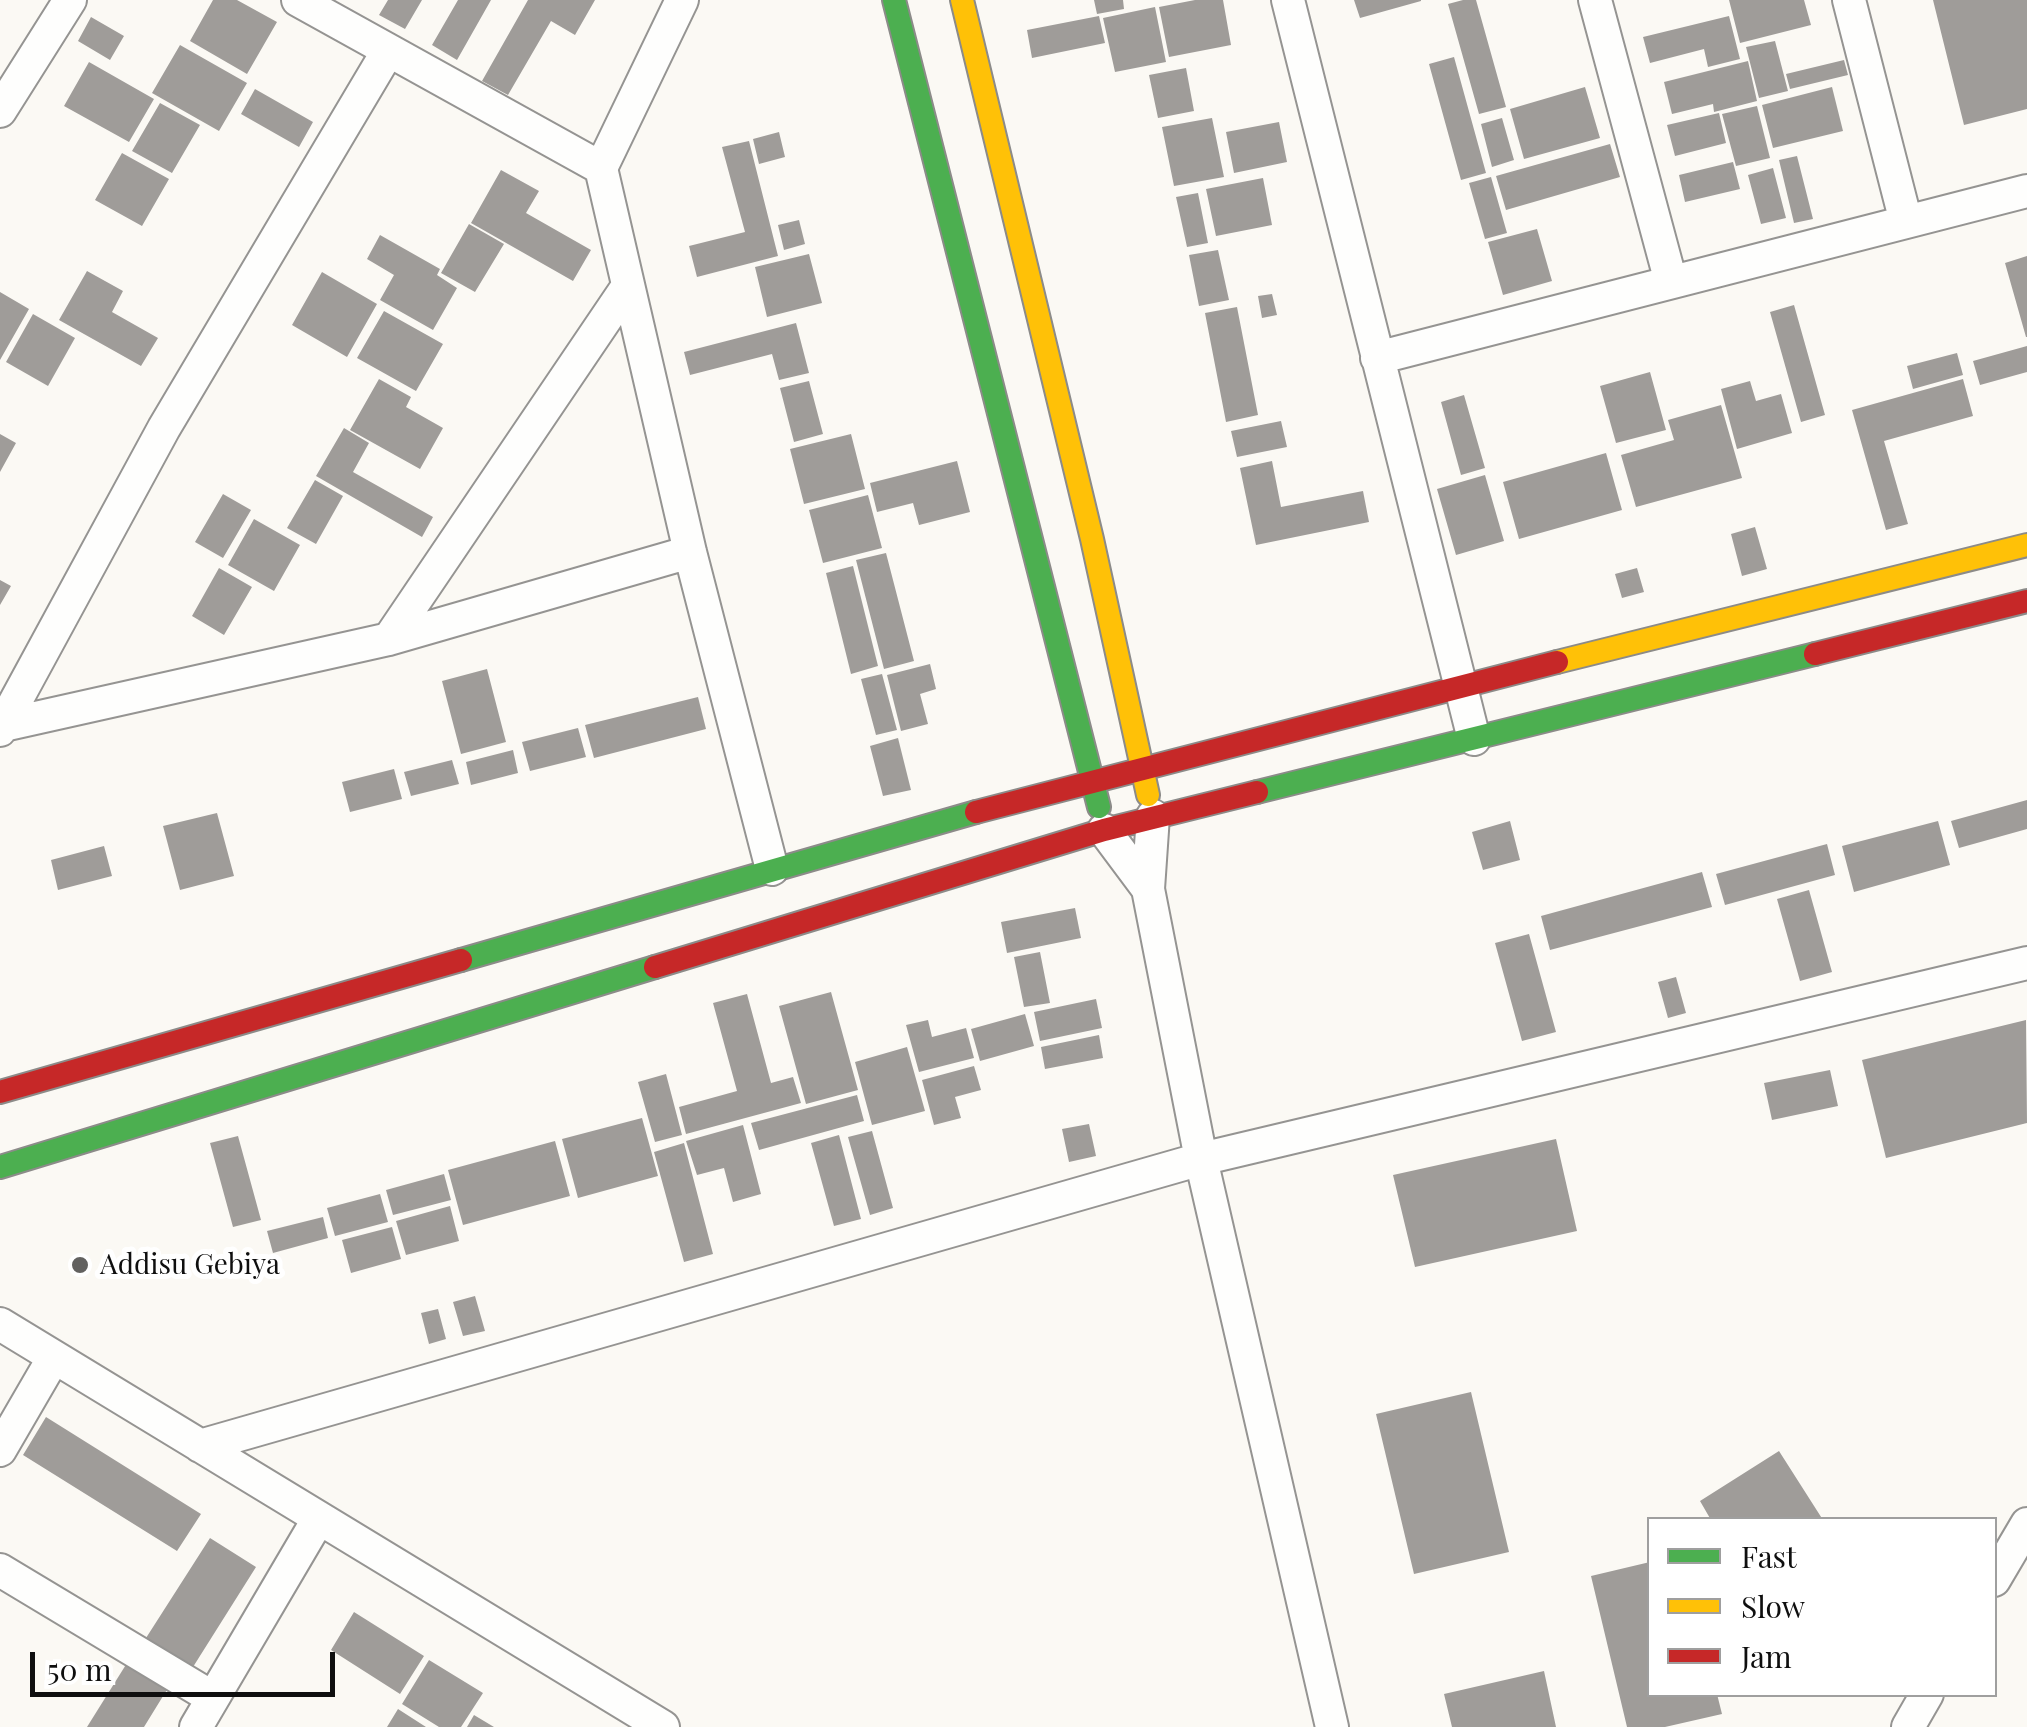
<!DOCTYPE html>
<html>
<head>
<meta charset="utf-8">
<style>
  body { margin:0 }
  #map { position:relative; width:2027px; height:1727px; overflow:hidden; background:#fbf9f4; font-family:"Playfair Display",serif }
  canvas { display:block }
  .legend { position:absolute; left:1647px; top:1517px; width:350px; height:180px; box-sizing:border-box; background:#fff; border:2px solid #9f9f9f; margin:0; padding:12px 18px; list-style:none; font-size:30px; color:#0f0f0f }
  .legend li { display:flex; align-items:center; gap:20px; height:50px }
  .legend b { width:50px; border:2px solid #9f9f9f }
  .scale { position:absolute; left:30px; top:1652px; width:305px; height:45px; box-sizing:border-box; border:5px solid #0f0f0f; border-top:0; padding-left:12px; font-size:30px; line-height:35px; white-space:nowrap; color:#0f0f0f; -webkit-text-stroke:8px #fff; paint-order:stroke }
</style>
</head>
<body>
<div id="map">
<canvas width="2027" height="1727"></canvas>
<ul class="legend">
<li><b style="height:12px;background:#4caf50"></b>Fast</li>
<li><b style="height:12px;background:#ffc107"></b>Slow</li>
<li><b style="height:12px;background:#c62828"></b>Jam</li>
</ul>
<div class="scale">50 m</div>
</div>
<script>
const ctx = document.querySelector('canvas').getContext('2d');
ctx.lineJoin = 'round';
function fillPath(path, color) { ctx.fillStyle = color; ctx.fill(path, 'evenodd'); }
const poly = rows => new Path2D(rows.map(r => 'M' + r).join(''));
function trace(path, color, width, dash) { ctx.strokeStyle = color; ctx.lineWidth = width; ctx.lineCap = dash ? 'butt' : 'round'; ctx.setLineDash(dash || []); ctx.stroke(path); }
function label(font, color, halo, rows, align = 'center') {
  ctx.font = font + ' "Playfair Display",serif'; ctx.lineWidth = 10; ctx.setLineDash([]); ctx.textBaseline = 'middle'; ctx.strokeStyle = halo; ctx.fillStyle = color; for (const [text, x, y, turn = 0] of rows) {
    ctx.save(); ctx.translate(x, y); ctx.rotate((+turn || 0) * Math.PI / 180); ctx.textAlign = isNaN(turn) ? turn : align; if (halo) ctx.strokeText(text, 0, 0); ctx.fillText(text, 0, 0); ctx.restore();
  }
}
const building = poly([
  [213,0,237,0,277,22,247,74,190,41],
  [388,0,422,0,405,29,379,15],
  [458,0,491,0,457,60,432,45],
  [528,0,595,0,575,35,551,21,508,95,482,81],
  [1094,0,1123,0,1124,9,1097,14],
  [1195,0,1223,0,1231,45,1169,57,1159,7],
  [1354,0,1421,0,1421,1,1360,18],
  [1463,0,1476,0,1506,107,1479,114,1448,4],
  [1729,0,1804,0,1811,25,1740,43],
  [1933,0,2027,0,2027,109,1964,125],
  [1155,7,1166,62,1115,72,1103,18],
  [1099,16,1105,43,1032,58,1027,30],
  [1729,16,1740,59,1708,67,1704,49,1650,63,1643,37],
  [91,17,124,36,110,60,78,41],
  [1775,41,1788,91,1759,98,1746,47],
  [180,45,247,83,219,131,152,93],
  [1454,57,1486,173,1461,180,1429,64],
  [1844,60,1848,75,1790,89,1786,74],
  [1748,61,1757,101,1714,112,1713,104,1672,114,1664,82],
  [89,62,154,99,129,142,64,106],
  [1186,68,1194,111,1158,118,1149,75],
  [1585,87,1600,138,1524,159,1510,109],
  [1832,87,1843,131,1773,148,1762,105],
  [255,89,313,122,299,147,241,114],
  [160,103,200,125,172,173,132,151],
  [1757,106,1770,158,1736,166,1722,114],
  [1719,113,1726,143,1675,156,1667,125],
  [1212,118,1224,177,1174,186,1162,127],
  [1502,118,1514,160,1492,167,1481,124],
  [1279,122,1287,162,1234,173,1226,132],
  [779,132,785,157,759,164,753,139],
  [749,141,778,256,697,277,689,246,745,232,722,147],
  [1610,144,1620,177,1506,210,1496,176],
  [122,153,169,179,142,226,95,200],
  [1797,156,1813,219,1794,223,1779,160],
  [1733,162,1740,189,1685,202,1679,175],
  [1773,168,1786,218,1761,224,1748,175],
  [501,170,539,191,526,213,591,250,573,281,471,223],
  [1491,177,1507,233,1485,239,1469,183],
  [1263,178,1272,225,1216,236,1206,189],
  [1198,193,1208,243,1187,247,1176,197],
  [799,220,805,244,784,250,778,225],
  [469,224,504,244,475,292,441,273],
  [1537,229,1552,281,1503,295,1488,242],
  [380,235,440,269,437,275,457,288,433,330,380,300,394,275,367,259],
  [1218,250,1229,300,1199,306,1189,255],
  [809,254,822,303,767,317,755,267],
  [2027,256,2027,337,2026,337,2005,263],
  [87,271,123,291,112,312,158,338,141,366,59,320],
  [322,272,377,304,347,357,292,325],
  [0,292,29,309,0,360],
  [1272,294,1277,315,1262,318,1258,296],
  [1794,305,1825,415,1801,422,1770,312],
  [1237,307,1258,415,1226,422,1205,313],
  [384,311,443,344,416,391,357,358],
  [33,314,75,338,48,386,6,362],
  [796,323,809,373,779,380,772,354,690,375,684,352],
  [2027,346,2027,372,1980,385,1973,361],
  [1957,353,1963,375,1913,389,1907,366],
  [1650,372,1666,430,1616,443,1600,386],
  [379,379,411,397,406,407,443,428,420,469,350,430],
  [1963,379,1973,416,1884,441,1908,524,1886,530,1852,410],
  [809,381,823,434,794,442,780,388],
  [1750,381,1756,401,1781,394,1792,433,1737,449,1721,389],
  [1464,395,1485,468,1461,475,1441,402],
  [1721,405,1742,478,1636,507,1621,455,1674,440,1668,420],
  [1281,421,1287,447,1237,457,1231,431],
  [344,428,369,443,353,472,433,517,422,537,316,476],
  [0,434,16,443,0,472],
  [851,434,865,489,804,504,790,449],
  [1606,453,1622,510,1519,539,1503,482],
  [957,461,970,512,919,525,913,503,877,512,870,483],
  [1272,461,1281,507,1363,491,1369,522,1256,545,1240,468],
  [1485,475,1504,541,1456,555,1437,489],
  [315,480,343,496,316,544,287,528],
  [223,494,251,510,223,558,195,542],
  [868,495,882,548,823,563,809,510],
  [254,519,300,545,274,591,228,565],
  [1755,527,1767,569,1742,576,1731,534],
  [886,553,914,661,884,669,856,560],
  [853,566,878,666,851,674,826,573],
  [219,568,252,587,224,635,192,616],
  [1637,568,1644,592,1622,598,1615,574],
  [0,580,11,586,0,605],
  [930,664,936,689,920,694,928,724,901,731,887,675],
  [487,669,506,742,461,754,442,681],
  [882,674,897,730,876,735,861,679],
  [698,697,706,729,594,758,585,725],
  [578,728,586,757,530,771,522,742],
  [898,738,911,790,883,796,870,746],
  [513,750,518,773,471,785,466,762],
  [452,760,459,784,411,796,404,772],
  [394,769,402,799,350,812,342,782],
  [2027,800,2027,829,1959,848,1951,821],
  [217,813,234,876,180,890,163,826],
  [1510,821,1520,860,1483,870,1472,832],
  [1938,821,1950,865,1854,892,1842,846],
  [1827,844,1835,875,1725,905,1716,874],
  [104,846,112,876,58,890,51,860],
  [1702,872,1712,907,1550,950,1541,916],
  [1809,890,1832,972,1800,981,1777,899],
  [1075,908,1081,938,1007,953,1001,922],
  [1529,934,1556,1032,1522,1041,1495,943],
  [1040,952,1050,1003,1024,1007,1014,957],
  [1676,977,1686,1013,1668,1018,1658,982],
  [831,992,858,1090,806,1104,779,1006],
  [747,994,771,1083,793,1077,801,1103,686,1134,679,1107,737,1091,713,1003],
  [1096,999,1102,1028,1040,1041,1034,1012],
  [1025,1014,1034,1046,980,1061,971,1029],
  [928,1020,932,1037,966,1028,974,1058,919,1072,906,1025],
  [2026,1020,2027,1123,1886,1158,1862,1060],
  [1099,1035,1103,1058,1045,1069,1041,1047],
  [907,1047,925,1111,872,1125,855,1062],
  [974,1066,981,1090,955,1097,961,1118,934,1125,922,1080],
  [1830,1070,1838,1106,1772,1120,1764,1083],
  [666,1074,682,1135,655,1142,638,1082],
  [857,1095,864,1121,759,1150,751,1123],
  [642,1118,658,1176,578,1198,562,1139],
  [1089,1124,1096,1156,1069,1162,1062,1129],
  [743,1125,761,1194,733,1202,724,1168,697,1175,686,1141],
  [872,1131,893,1208,870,1215,848,1137],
  [839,1135,861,1219,834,1226,811,1143],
  [238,1136,261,1220,233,1227,210,1143],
  [1556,1139,1577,1231,1415,1267,1393,1175],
  [555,1141,570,1196,463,1225,448,1170],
  [684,1143,713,1254,684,1262,654,1152],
  [444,1174,451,1200,393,1215,386,1190],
  [380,1194,388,1222,335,1236,327,1208],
  [450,1206,459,1241,406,1255,396,1221],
  [323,1217,328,1238,273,1253,267,1231],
  [392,1227,401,1259,351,1273,342,1240],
  [475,1296,485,1331,463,1336,453,1302],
  [438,1309,446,1339,429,1344,421,1313],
  [1471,1392,1509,1552,1414,1574,1376,1414],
  [46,1417,201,1514,177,1551,23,1455],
  [1779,1451,1823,1520,1711,1520,1700,1501],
  [210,1538,256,1567,193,1667,146,1638],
  [1650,1562,1650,1694,1717,1694,1722,1714,1665,1727,1627,1727,1591,1576],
  [354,1612,424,1656,400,1694,331,1650],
  [429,1660,483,1693,461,1727,439,1727,402,1704],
  [127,1663,168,1688,144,1727,87,1727],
  [1544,1671,1556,1727,1452,1727,1444,1694],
  [398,1709,426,1727,387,1727],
  [474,1715,494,1727,467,1727]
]);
const street = poly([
  [298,0,601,168,682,0],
  [1288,0,1474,739],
  [1595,0,1671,282],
  [1849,0,1906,222],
  [0,111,70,0],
  [601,168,690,552,772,869],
  [1377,358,2027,191],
  [389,639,628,286],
  [4,725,389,639,690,552],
  [0,730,164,428,388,51],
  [1153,816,1148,889,1201,1159,1332,1727],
  [1104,830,1148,889],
  [0,1324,663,1727],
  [200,1446,1201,1159,2027,963],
  [0,1450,54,1357],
  [0,1570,213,1698],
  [1994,1580,2027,1524],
  [196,1727,319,1518],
  [1908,1727,1927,1694]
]);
const fast = poly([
  [894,0,1099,807],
  [1257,792,1815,654],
  [461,960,976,812],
  [0,1167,655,967]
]);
const slow = poly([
  [962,0,1092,539,1148,795],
  [1557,662,2027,545]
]);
const jam = poly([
  [1815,654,2027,601],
  [976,812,1557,662],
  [655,967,1104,830,1257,792],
  [0,1092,461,960]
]);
const markers = [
  [80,1265,10,"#62615f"]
];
const poiNames = [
  ["Addisu Gebiya",100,1265]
];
fillPath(building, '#9f9c99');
trace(street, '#959492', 36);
trace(fast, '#8c8b89', 26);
trace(slow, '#8c8b89', 26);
trace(jam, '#8c8b89', 26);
trace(street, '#fefefd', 32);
trace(fast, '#4caf50', 22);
trace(slow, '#ffc107', 22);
trace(jam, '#c62828', 22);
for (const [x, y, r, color] of markers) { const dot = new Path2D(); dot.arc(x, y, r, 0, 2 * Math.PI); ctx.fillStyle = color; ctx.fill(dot); trace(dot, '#fff', 4); }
label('28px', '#0f0f0f', '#fff', poiNames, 'left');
</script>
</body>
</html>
